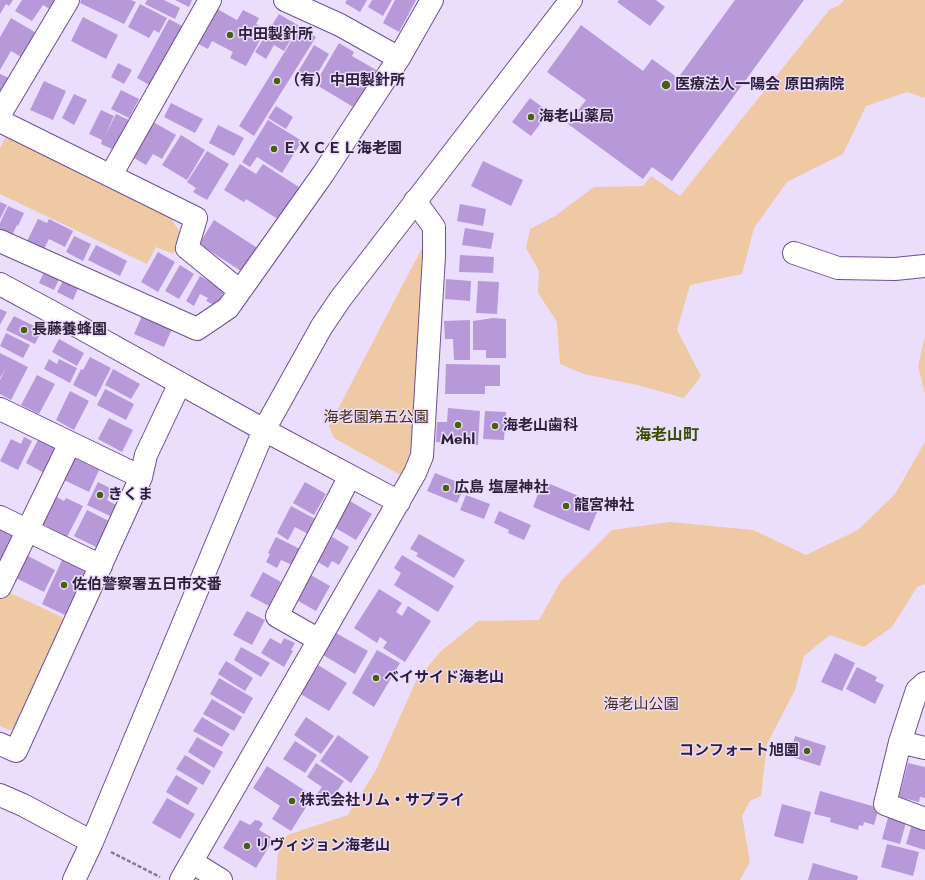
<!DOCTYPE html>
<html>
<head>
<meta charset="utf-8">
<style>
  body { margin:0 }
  canvas { display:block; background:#ebddfc }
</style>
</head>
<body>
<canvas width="925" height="880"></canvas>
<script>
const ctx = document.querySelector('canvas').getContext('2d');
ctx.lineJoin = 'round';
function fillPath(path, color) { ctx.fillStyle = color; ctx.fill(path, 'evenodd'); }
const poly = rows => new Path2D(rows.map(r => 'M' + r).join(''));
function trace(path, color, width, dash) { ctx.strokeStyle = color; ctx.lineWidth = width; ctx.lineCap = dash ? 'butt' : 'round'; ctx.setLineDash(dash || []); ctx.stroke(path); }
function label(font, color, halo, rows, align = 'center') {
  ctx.font = font + ' Jost,"Noto Sans JP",sans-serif'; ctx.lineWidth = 3; ctx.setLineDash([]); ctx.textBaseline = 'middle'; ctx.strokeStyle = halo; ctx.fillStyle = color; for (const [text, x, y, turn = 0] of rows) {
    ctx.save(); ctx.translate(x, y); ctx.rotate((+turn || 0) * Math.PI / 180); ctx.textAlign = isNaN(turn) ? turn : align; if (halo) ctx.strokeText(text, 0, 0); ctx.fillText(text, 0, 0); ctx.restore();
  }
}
const green = poly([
  [844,0,925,0,925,98,907,92,866,106,843,154,787,182,754,228,742,274,690,285,677,330,701,376,684,398,637,385,584,374,560,364,557,322,538,293,539,271,526,248,530,229,555,216,594,187,643,186,651,176,680,196,830,9,840,5],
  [8,132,165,209,183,237,173,254,156,247,147,264,0,194,0,148],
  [423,246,411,461,402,476,334,438,329,426],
  [925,336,925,394,918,366],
  [925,442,925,584,917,587,892,627,864,647,830,635,804,656,795,690,767,744,761,796,750,801,742,816,750,862,740,880,276,880,278,854,287,835,348,815,376,770,416,681,440,652,478,621,539,620,561,581,612,530,670,522,753,530,806,555,858,530,895,494],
  [4,590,66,619,17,728,9,730,0,726,0,599]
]);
const building = poly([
  [0,0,13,0,9,6,6,4,0,14],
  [22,0,57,0,51,10,43,5,32,21,15,11],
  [81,0,131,0,136,2,124,24,80,3],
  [147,0,164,0,180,8,175,19,145,4],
  [175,0,192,0,189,7],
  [347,0,367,0,360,12,345,3],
  [372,0,392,0,383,16,368,7],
  [395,0,416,0,399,32,383,23],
  [619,0,656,0,665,7,650,26,617,2],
  [735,0,804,0,672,181,652,167,643,179,568,124,586,100,547,72,581,25,643,71,652,59,678,78],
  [140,4,167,18,159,33,154,30,149,38,128,27],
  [217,9,237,20,243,10,259,18,256,24,266,29,246,66,230,58,233,52,212,41,208,49,194,42,206,20,211,22],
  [279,14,299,26,284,51,274,45,266,59,255,52],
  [83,17,118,35,106,59,71,41],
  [11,18,38,34,23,58,11,51,0,70,0,37],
  [169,19,186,28,153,87,137,78],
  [300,27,316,37,254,136,239,126],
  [339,43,354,52,352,56,378,71,355,108,315,84],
  [314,45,329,54,313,81,298,72],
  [118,63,132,70,124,84,111,77],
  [0,74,9,78,0,98],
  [44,81,66,91,53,120,30,110],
  [121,90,139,99,129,118,111,109],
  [74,94,87,100,74,125,62,118],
  [530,98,549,112,531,136,512,122],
  [171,103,203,119,195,133,164,117],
  [276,106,293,117,286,129,268,118],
  [101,110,114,116,104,138,116,114,131,121,116,151,101,144,102,140,89,134],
  [148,119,176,135,162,159,153,154,146,165,127,154],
  [268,120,302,141,282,173,257,157,250,167,242,162],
  [218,125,244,138,234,156,209,143],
  [181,135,205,150,187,180,162,165],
  [207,151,229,164,207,200,193,192,196,188,187,182],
  [483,161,523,180,511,206,471,186],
  [240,164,256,174,263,164,302,189,281,221,246,199,244,202,224,190],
  [0,202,7,205,0,219],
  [460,204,486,209,483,226,457,221],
  [8,206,24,213,18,226,17,225,12,235,0,229,0,223],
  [38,219,47,223,49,219,73,231,65,247,49,239,44,249,27,241],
  [214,220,259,249,244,273,199,244],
  [465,228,494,233,491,249,462,245],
  [74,236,91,244,83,261,66,252],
  [96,245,127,261,120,276,88,260],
  [158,252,175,262,158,292,141,282],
  [460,255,494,257,493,273,459,272],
  [180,265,194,274,179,299,165,291],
  [45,270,60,277,54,290,39,283],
  [200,276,225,290,216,306,206,301,208,298,200,294,194,306,186,301],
  [64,279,79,286,73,300,57,292],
  [446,279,471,281,470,301,445,299],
  [478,281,499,282,497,314,476,313],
  [0,309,7,312,0,325],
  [14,316,42,330,35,344,6,330],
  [142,316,172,329,164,347,134,334],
  [493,318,506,319,506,358,486,358,486,350,473,350,473,321],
  [470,320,470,360,454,360,453,339,445,339,444,321],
  [6,333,30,345,23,358,0,346],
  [59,339,84,353,77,366,52,352],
  [0,353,28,367,11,400,0,394,0,380,6,368,0,378],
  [90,357,111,368,96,397,73,385,81,369,83,370],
  [49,359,57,364,59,359,77,368,70,383,44,369],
  [446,364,500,365,500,386,485,386,485,394,445,394],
  [113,369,140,384,131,399,105,385],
  [37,375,55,384,39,414,21,405],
  [105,389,134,404,126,420,97,405],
  [70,391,89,401,74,430,56,420],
  [448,408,480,411,478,445,436,442,437,422,447,422],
  [485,411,506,412,504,440,483,439],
  [109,418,133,430,122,452,98,439],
  [24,437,32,441,18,470,0,461,11,439,21,444],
  [38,440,59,450,46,474,26,463],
  [72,457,99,470,89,492,62,479],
  [435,473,465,485,457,503,427,491],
  [543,481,600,505,589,531,533,507],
  [98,482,112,489,107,500,116,505,110,516,87,505],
  [305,482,326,494,314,515,293,503],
  [53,495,64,501,66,498,83,506,67,537,39,522],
  [466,495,490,504,484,519,460,510],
  [350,501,372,514,356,540,334,527],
  [291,506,317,520,310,535,295,527,288,540,277,533],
  [87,510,113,523,100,549,74,536],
  [499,511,531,525,524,540,508,533,509,530,494,523],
  [0,526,16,534,3,563,0,562],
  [419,534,465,560,454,578,416,556,418,553,410,549],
  [329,535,349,547,339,565,332,561,328,568,318,562,322,555,319,554],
  [276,537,300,549,292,565,281,560,277,568,266,562,270,554,268,553],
  [402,555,454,586,438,612,394,585,401,573,394,568],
  [21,556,27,559,28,556,55,570,44,592,16,578],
  [62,560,86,570,65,615,42,604],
  [263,572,281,582,269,606,250,596],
  [309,574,330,586,316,611,295,599],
  [379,589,402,603,396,612,402,616,408,606,431,621,405,662,383,648,387,642,380,637,377,643,354,628],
  [247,611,265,620,252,645,233,635],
  [336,633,368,651,355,674,323,655],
  [270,638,281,644,284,638,295,643,291,650,293,651,284,667,261,653],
  [241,647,270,663,261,677,234,660],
  [377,650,400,663,374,707,352,693],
  [835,653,855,663,842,691,821,682],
  [226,661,253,678,245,691,218,674],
  [318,665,347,683,329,711,299,693],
  [857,667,877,677,875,681,884,685,875,704,846,689],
  [219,678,253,698,244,714,210,694],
  [212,699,242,717,234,731,203,714],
  [202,717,230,734,222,747,193,731],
  [306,717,334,736,321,754,294,735],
  [338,735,369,757,351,783,320,761],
  [795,736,826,746,820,766,789,756],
  [197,737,223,752,214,768,188,752],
  [295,741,317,755,305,773,283,759],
  [185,755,211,771,203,785,176,769],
  [316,763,344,781,329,803,317,794,322,787,307,777],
  [908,763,925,767,925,798,920,797,919,802,899,797],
  [267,766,313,796,291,831,272,819,280,806,253,788],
  [176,775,198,788,188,805,166,792],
  [820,791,879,808,874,825,864,822,863,826,859,825,858,830,830,822,831,818,814,814],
  [167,798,195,814,180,839,152,823],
  [782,804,811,812,803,844,774,836],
  [889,814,907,819,900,844,882,839],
  [240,820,250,825,255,820,260,821,263,824,259,830,271,837,269,840,271,843,256,868,223,848],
  [912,824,925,828,925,850,906,844],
  [887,844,919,852,913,876,881,867],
  [813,863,858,876,857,880,808,880]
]);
const path = poly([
  [111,852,160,877]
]);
const minor = poly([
  [285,0,340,25,399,58],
  [0,114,68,0],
  [0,121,196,218,187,248,240,291],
  [111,175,210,0],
  [0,241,197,329,228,308,323,174,399,58,432,0],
  [794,253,838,268,895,269,925,266],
  [0,284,61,317,264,430,399,502],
  [0,409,141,477],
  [0,517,101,566],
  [0,587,70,443],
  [319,640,277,616,350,476],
  [925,683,917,690,900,742,885,804,925,819],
  [900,742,925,748],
  [0,744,16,751,141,477,146,455,180,383],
  [0,795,23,805,92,842],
  [192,862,221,880],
  [74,880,92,842,264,430,322,326,341,298,571,0],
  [181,880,415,473,422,456,434,256,434,227,415,201]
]);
const markers = [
  [230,35,4,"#47600d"],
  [277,81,4,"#47600d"],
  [666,85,5,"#47600d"],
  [531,117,4,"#47600d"],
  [274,149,4,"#47600d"],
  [24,330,4,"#47600d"],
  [458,425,4,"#47600d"],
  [495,426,4,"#47600d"],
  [446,488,4,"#47600d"],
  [100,495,4,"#47600d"],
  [566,506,4,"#47600d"],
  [64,585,4,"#47600d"],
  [376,678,4,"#47600d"],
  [807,751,4,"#47600d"],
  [292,801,4,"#47600d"],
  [247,846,4,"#47600d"]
];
const poiNames = [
  ["中田製針所",238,35],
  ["（有）中田製針所",285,81],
  ["医療法人一陽会 原田病院",675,85],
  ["海老山薬局",539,117],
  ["ＥＸＣＥＬ海老園",282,149],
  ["長藤養蜂園",32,330],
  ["海老山歯科",503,426],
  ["Mehl",458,440,"center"],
  ["広島 塩屋神社",454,488],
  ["きくま",108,495],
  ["龍宮神社",574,506],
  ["佐伯警察署五日市交番",72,585],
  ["ベイサイド海老山",384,678],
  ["コンフォート旭園",799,751,"right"],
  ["株式会社リム・サプライ",300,801],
  ["リヴィジョン海老山",255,846]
];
const parkNames = [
  ["海老園第五公園",376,418],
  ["海老山公園",641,705]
];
const neighbourhoodNames = [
  ["海老山町",667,436]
];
fillPath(green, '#efc9a4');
fillPath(building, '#b799d9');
trace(minor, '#704f92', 24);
trace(path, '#867896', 2.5, [4, 2]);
trace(minor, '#fff', 22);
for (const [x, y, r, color] of markers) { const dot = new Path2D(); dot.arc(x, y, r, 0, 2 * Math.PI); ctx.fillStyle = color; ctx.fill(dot); trace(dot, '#ebddfc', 1.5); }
label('bold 15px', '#2d1f3c', '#ebddfc', poiNames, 'left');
label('15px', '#422b13', '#ebddfc', parkNames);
label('bold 16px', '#374d00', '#ebddfc', neighbourhoodNames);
</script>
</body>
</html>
